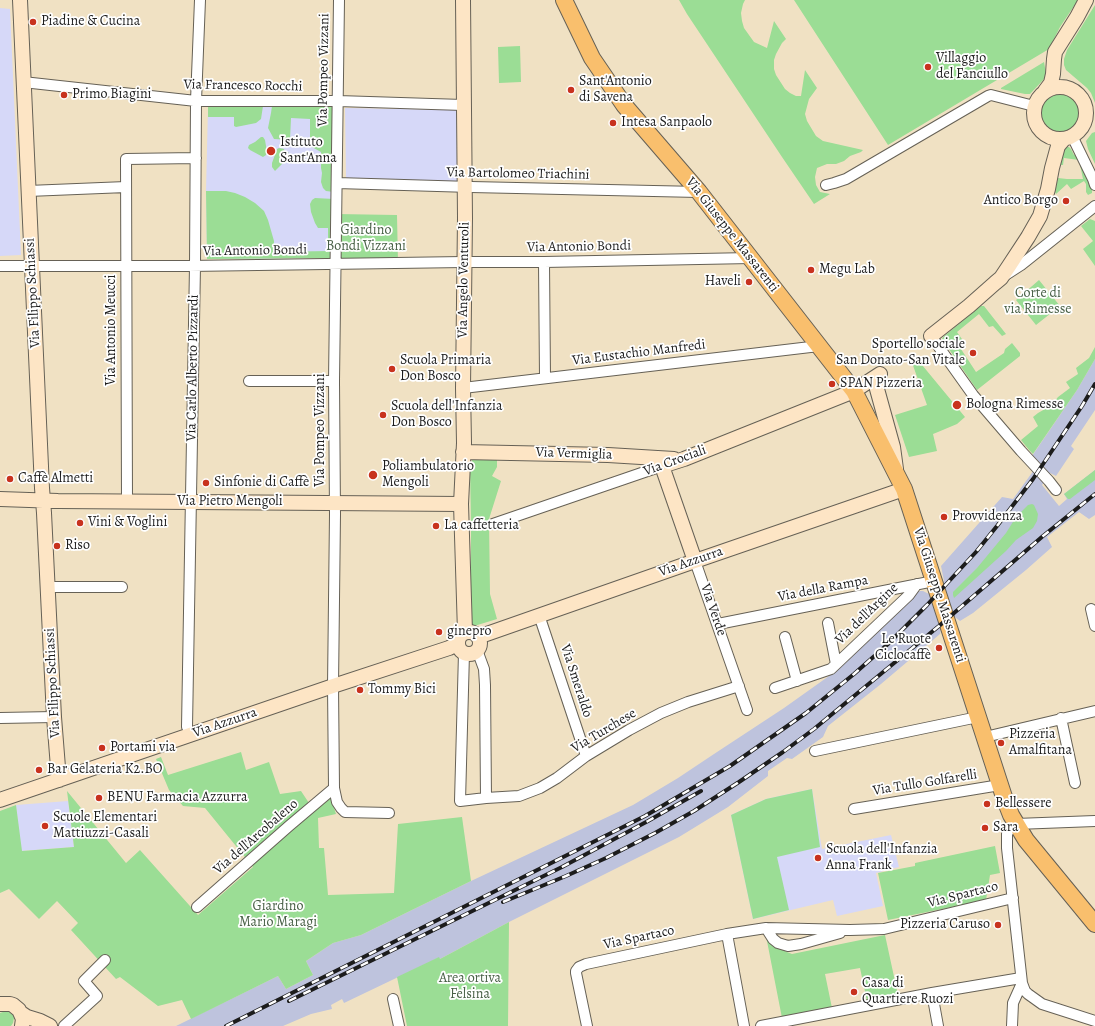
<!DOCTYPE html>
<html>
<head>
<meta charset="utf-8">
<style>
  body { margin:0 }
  canvas { display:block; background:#f0e1c3 }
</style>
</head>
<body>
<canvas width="1095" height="1026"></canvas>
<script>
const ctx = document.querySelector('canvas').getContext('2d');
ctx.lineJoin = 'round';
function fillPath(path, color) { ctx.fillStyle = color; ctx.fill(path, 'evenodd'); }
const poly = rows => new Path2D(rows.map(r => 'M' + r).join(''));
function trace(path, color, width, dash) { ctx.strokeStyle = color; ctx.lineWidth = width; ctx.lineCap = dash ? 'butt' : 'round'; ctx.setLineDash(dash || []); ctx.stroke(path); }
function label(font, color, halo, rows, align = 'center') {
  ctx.font = font + ' Alegreya,serif'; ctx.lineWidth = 3.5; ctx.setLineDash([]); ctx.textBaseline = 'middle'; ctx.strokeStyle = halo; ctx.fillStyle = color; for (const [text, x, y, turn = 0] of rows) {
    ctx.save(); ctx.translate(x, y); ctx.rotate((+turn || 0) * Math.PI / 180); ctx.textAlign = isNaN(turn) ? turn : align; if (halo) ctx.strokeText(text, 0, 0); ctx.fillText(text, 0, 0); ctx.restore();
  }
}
const built = poly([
  [0,8,10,9,21,255,0,256],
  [334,106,333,258,207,259,206,191,208,107],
  [345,108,457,110,457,182,346,179],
  [812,789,822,849,891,835,899,867,876,873,883,906,837,916,833,900,753,919,731,815,766,799],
  [68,801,74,847,21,851,16,805]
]);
const industrial = poly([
  [1095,359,1095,410,1071,446,1074,449,1056,476,1050,473,1042,485,1059,506,1067,499,1064,494,1095,470,1095,515,1089,519,1079,512,1047,537,1052,547,1026,570,973,613,960,621,955,617,941,628,940,634,881,684,828,726,823,737,792,759,787,758,768,771,768,776,728,807,679,837,509,922,440,959,438,958,344,1003,342,999,331,1005,332,1009,311,1014,283,1026,176,1026,278,976,286,989,313,975,306,961,333,943,361,935,471,881,633,805,678,778,714,754,784,708,829,676,865,643,915,593,920,591,923,591,931,595,944,581,941,566,1002,497,1013,499,1039,463,1032,456,1077,390]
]);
const green = poly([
  [679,0,745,0,743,4,741,13,742,21,744,28,754,42,767,48,774,21,786,39,782,43,776,54,774,60,774,69,776,75,785,89,790,93,796,96,801,96,805,70,817,88,809,99,805,114,807,121,816,136,823,141,863,150,861,152,850,156,844,161,836,164,827,164,817,168,815,177,816,185,820,192,830,194,814,204,782,157,687,14],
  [794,0,1078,0,1060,27,1049,49,888,145],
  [1095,5,1095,103,1091,93,1087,88,1066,70,1064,65,1064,59,1067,50],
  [520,46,521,82,499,83,498,47],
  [1044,62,1046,73,1045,78,1030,94,1025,94,1001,89,1001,88],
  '1041 113a19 19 0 1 1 38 0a19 19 0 1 1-38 0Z',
  [263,106,261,119,256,123,236,127,234,126,234,117,208,117,208,107],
  [272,106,334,106,334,192,326,191,323,188,321,182,322,173,321,168,321,152,310,146,310,119,291,118,290,140,274,139,268,128,271,113],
  [1095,132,1095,164,1088,149,1086,141,1092,133],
  [261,137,263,137,265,140,267,152,266,155,263,157,250,150,248,148,249,145,255,142],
  [1066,147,1069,147,1071,149,1074,155,1077,154,1092,185,1092,193,1088,195,1086,192,1086,184,1084,181,1071,189,1067,184,1056,194,1055,192,1058,178,1067,179,1083,179,1079,160,1064,158,1063,165,1060,165,1064,149],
  [279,148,284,149,285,152,289,152,281,160,283,163,275,171,272,167,272,163,277,149],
  [206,191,226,191,235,193,245,197,255,203,264,211,268,220,274,241,274,252,328,251,328,228,318,228,315,223,311,212,310,204,312,200,315,198,334,199,333,258,207,259],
  [336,214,397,215,398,263,335,264],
  [1090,219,1095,221,1095,266,1083,249,1093,241,1081,226],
  [1039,280,1060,306,1036,325,1016,300],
  [981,306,984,306,1006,334,1002,336,993,326,989,327,979,314,957,332,964,342,959,346,976,372,1004,353,1005,349,1012,343,1020,353,1020,356,977,390,942,339,943,337],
  [1095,347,1095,359,1077,390,1033,454,1029,450,1021,440,1038,426,1033,417,1038,413,1052,405,1058,397,1070,388,1066,382,1078,374,1076,368,1089,358],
  [913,354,965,417,957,424,938,432,933,434,937,451,909,457,895,415,927,405,910,357],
  [497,453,497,467,492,476,501,481,489,519,490,594,497,619,471,627,471,526,470,466,472,460,476,454],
  [1095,470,1095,480,1070,499,1068,499,1064,494],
  [1032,504,1034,505,1038,514,1037,521,1033,528,1016,540,1006,551,954,598,953,595,953,592,977,568,1006,533,1016,517,1028,505],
  [241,752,246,770,269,762,280,794,301,791,309,803,328,789,336,814,318,818,319,848,324,848,328,895,394,893,398,824,462,817,471,881,361,935,333,943,306,961,313,975,286,989,278,976,191,1019,182,1000,158,1006,120,977,116,979,71,930,78,923,57,901,39,919,9,889,0,893,0,811,16,805,22,851,74,847,67,791,126,863,140,850,198,915,253,867,205,808,183,806,169,790,156,759,161,757,168,775],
  [812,789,820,847,777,857,789,910,753,919,731,815,766,799],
  [995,846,1000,873,990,875,986,900,888,920,878,873,915,866,915,863],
  [509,922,508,1026,407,1026,397,977,439,957,440,959],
  [885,935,898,995,867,1001,860,968,825,974,832,1008,782,1018,766,936,776,947,787,952,792,954],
  [6,1011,9,1012,13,1015,14,1018,13,1023,11,1026,0,1026,0,1013]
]);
const street = poly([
  [339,0,334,381,335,514,333,686,334,788,337,802,341,808,345,812,389,813],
  [23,82,196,101,338,101,463,105],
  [1072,136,1093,179,1095,185],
  [337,183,471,187,699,192],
  [826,185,834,183,846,179,988,96,991,95,1034,106],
  [28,191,126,187],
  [544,262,545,378],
  [0,266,189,266,464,262,544,262,751,258],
  [1004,276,1021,265,1095,206],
  [931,336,973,395,1021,451,1049,481,1056,490],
  [249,381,334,381],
  [463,388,819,346],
  [127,501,126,159,196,158],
  [493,524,662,466],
  [695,561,747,710],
  [48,587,122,587],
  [1091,609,1095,626],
  [539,615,586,756],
  [828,623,836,664],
  [718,624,934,581],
  [785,637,797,681],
  [464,653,460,801,486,798,485,685,484,669,477,650],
  [775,688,831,669,909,595,917,584],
  [0,718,54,717],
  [1061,718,1075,783],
  [187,727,195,266,196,101,200,0],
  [985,737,1095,711],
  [815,751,978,717],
  [486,798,519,796,540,788,557,778,586,756,629,730,661,713,688,702,739,686],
  [854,809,1000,785],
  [197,907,289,826,334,788],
  [766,928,773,939,778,943,788,946,801,944,840,933],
  [727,934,744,1026],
  [1022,983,1025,991,1028,994,1042,1004,1095,1021],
  [932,993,938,1026],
  [393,999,399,1026],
  [64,1026,97,996,84,981,105,960],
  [587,1026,576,973,576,971,579,967,586,964,727,934,766,928,850,930,884,929,1013,898],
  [761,1026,932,993,1021,978],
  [1012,1026,1013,1003,1022,983,1007,848,1007,834,1010,828,1016,824,1095,821]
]);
const secondary = poly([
  [20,0,42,488,44,513,54,717,59,780],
  [463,0,465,218,463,388,464,443,461,504,465,632],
  '1034 113a26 26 0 1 1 52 0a26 26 0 1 1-52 0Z',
  [1045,91,1051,83,1053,74,1054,59,1055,52,1077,17,1086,0],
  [931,336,969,306,995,283,1001,278,1009,266,1028,237,1040,216,1048,189,1052,168,1058,146,1064,139],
  [880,374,877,382,877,389,893,447,896,469],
  [463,452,608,455,674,459],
  [0,499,58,501,461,504],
  [695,561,662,466,684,459,854,391,880,374],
  '458 643a11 11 0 1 1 22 0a11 11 0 1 1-22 0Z',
  [478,637,695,561,904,489],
  [0,800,333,686,449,648,453,646,458,640],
  [0,1004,10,1004,13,1005,19,1010,23,1019,22,1026],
  [21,1013,27,1017,40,1021,50,1026]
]);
const primary = poly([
  [564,0,592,58,624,105,699,192,854,391,904,489,1004,797,1011,815,1026,840,1095,924]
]);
const rail = poly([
  [503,902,566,876,606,858,655,833,694,811,739,782,783,752,814,729,939,626,1043,536,1095,494],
  [289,1001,562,867,648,821,701,791],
  [226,1026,645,816,730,766,806,713,854,674,888,644,927,605,976,552,997,526,1033,479,1082,406,1095,384]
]);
const markers = [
  [33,22,4,"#c8321e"],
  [928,67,4,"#c8321e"],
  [571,90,4,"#c8321e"],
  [64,95,4,"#c8321e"],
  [613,123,4,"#c8321e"],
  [271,151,5,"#c8321e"],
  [1066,201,4,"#c8321e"],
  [811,270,4,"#c8321e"],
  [749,282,4,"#c8321e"],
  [973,353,4,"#c8321e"],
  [392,369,4,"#c8321e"],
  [832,384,4,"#c8321e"],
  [957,405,5,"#c8321e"],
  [383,415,4,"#c8321e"],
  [373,475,5,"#c8321e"],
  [10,479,4,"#c8321e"],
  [206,483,4,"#c8321e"],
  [944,517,4,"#c8321e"],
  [80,523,4,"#c8321e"],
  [436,526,4,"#c8321e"],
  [57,546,4,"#c8321e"],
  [439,632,4,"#c8321e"],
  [939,648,4,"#c8321e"],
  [360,690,4,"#c8321e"],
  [1001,743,4,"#c8321e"],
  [102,748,4,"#c8321e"],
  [39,770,4,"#c8321e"],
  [99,798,4,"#c8321e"],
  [987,804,4,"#c8321e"],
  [45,826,4,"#c8321e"],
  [985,828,4,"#c8321e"],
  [818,858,4,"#c8321e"],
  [998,925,4,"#c8321e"],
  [854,992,4,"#c8321e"]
];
const poiNames = [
  ["Piadine & Cucina",41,22],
  ["Villaggio",936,59],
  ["del Fanciullo",936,75],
  ["Sant'Antonio",579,82],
  ["di Savena",579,98],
  ["Primo Biagini",72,95],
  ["Intesa Sanpaolo",621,123],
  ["Istituto",280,143],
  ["Sant'Anna",280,159],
  ["Antico Borgo",1058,201,"right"],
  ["Megu Lab",819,270],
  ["Haveli",741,282,"right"],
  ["Sportello sociale",965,345,"right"],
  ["San Donato-San Vitale",965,361,"right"],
  ["Scuola Primaria",400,361],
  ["Don Bosco",400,377],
  ["SPAN Pizzeria",840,384],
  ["Bologna Rimesse",966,405],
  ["Scuola dell'Infanzia",391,407],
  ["Don Bosco",391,423],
  ["Poliambulatorio",382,467],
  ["Mengoli",382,483],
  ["Caffè Almetti",18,479],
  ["Sinfonie di Caffè",214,483],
  ["Provvidenza",952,517],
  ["Vini & Voglini",88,523],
  ["La caffetteria",444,526],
  ["Riso",65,546],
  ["ginepro",447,632],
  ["Le Ruote",931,640,"right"],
  ["Ciclocaffè",931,656,"right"],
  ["Tommy Bici",368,690],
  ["Pizzeria",1009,735],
  ["Amalfitana",1009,751],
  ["Portami via",110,748],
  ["Bar Gelateria K2.BO",47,770],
  ["BENU Farmacia Azzurra",107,798],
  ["Bellessere",995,804],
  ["Scuole Elementari",53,818],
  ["Mattiuzzi-Casali",53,834],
  ["Sara",993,828],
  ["Scuola dell'Infanzia",826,850],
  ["Anna Frank",826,866],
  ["Pizzeria Caruso",990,925,"right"],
  ["Casa di",862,984],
  ["Quartiere Ruozi",862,1000]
];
const streetNames = [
  ["Via Pompeo Vizzani",324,70,-89],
  ["Via Francesco Rocchi",243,86,1],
  ["Via Bartolomeo Triachini",518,174,1],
  ["Via Giuseppe Massarenti",732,235,52],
  ["Via Antonio Bondi",579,247,-1],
  ["Via Antonio Bondi",255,251,-1],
  ["Via Angelo Venturoli",464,280,-89],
  ["Via Filippo Schiassi",33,293,-93],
  ["Via Antonio Meucci",112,330,-90],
  ["Via Eustachio Manfredi",639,353,-7],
  ["Via Carlo Alberto Pizzardi",193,368,-89],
  ["Via Pompeo Vizzani",321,430,-90],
  ["Via Vermiglia",574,454,2],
  ["Via Crociali",675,461,-20],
  ["Via Pietro Mengoli",230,502],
  ["Via Azzurra",691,562,-19],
  ["Via della Rampa",823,589,-11],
  ["Via Giuseppe Massarenti",939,595,72],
  ["Via Verde",713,610,71],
  ["Via dell'Argine",867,614,-44],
  ["Via Smeraldo",576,681,72],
  ["Via Filippo Schiassi",53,683,-93],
  ["Via Azzurra",225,723,-19],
  ["Via Turchese",604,731,-31],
  ["Via Tullo Golfarelli",925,783,-9],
  ["Via dell'Arcobaleno",256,837,-41],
  ["Via Spartaco",963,895,-14],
  ["Via Spartaco",639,938,-12]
];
const parkNames = [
  ["Giardino",366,231],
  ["Bondi Vizzani",366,247],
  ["Corte di",1038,294],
  ["via Rimesse",1038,310],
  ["Giardino",278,907],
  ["Mario Maragi",278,923],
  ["Area ortiva",470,979],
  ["Felsina",470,995]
];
fillPath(built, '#d6d8f8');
fillPath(industrial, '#bec3dd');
fillPath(green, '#9bdd95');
trace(street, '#666156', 12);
trace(secondary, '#666156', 16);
trace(primary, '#666156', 18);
trace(street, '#fff', 10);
trace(secondary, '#fde5c5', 14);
trace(primary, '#f9bf6d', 16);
trace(rail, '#1c1c1c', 4);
trace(rail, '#fff', 2.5, [8]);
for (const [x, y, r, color] of markers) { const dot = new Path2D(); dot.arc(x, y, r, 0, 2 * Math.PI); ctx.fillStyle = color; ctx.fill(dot); trace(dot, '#fff', 1.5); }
label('14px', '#1c1c1c', '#fff', poiNames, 'left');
label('14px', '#1c1c1c', '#fff', streetNames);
label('14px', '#486046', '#fff', parkNames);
</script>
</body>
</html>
